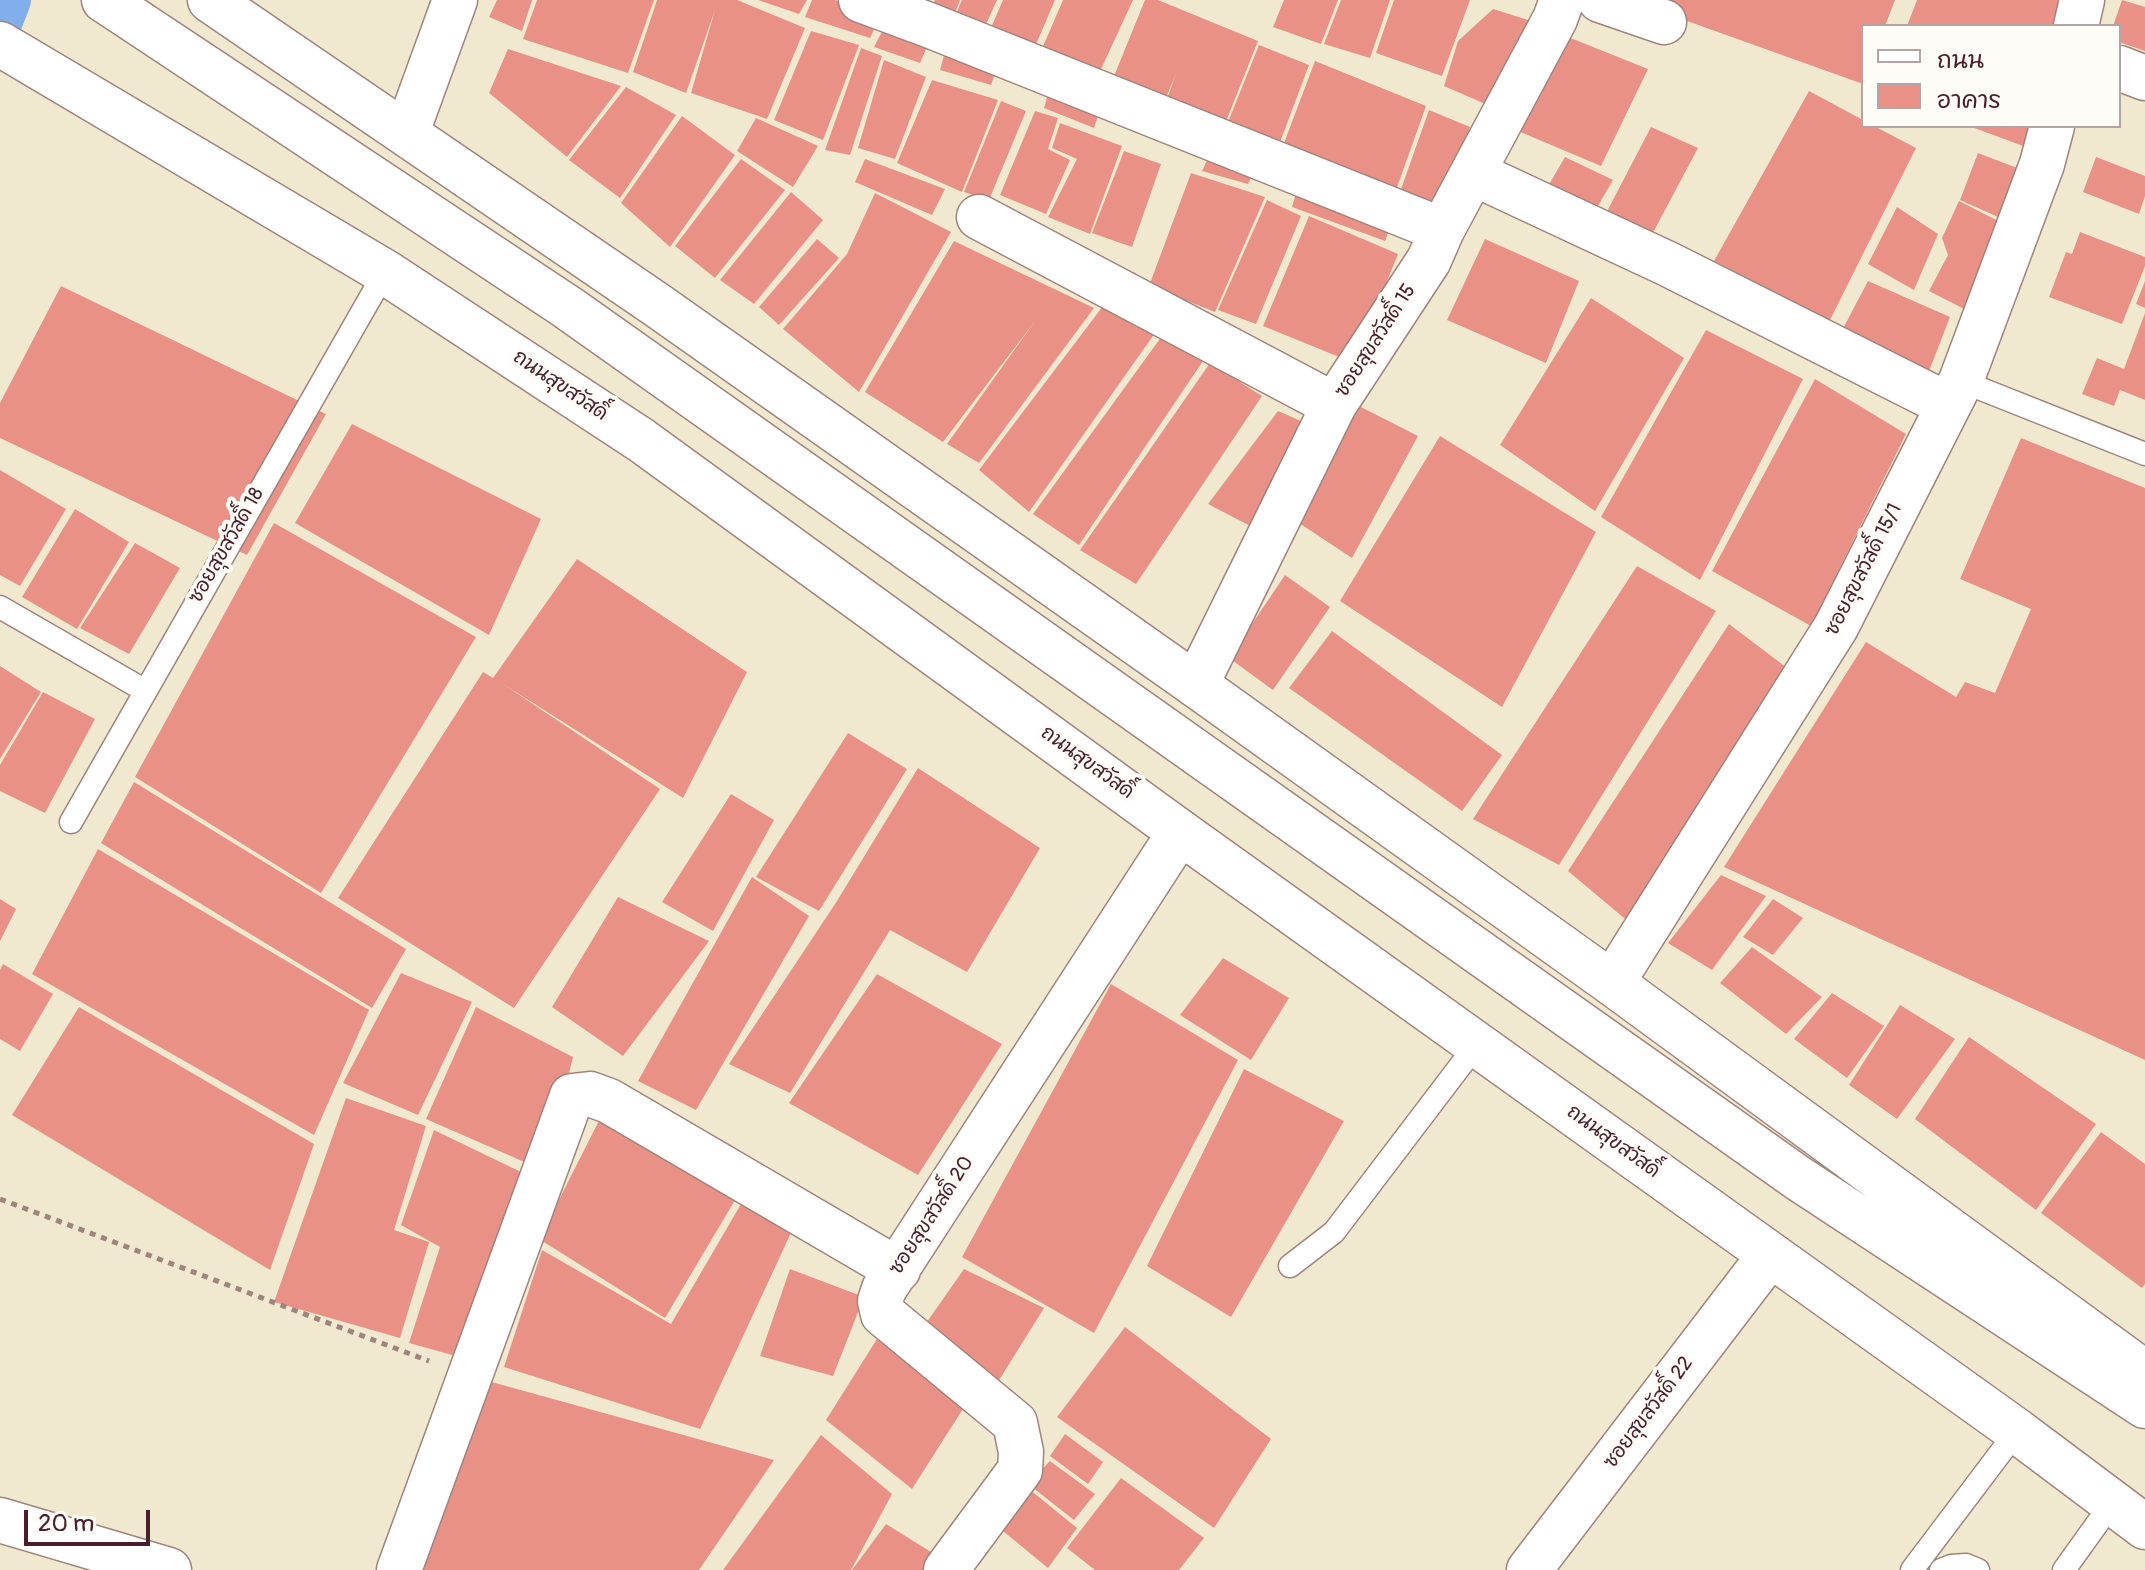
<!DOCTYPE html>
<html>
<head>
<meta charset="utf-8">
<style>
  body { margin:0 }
  #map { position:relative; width:2145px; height:1570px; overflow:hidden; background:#f1e9cf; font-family:Pangolin,"Playpen Sans Thai",sans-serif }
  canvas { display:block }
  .legend { position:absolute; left:1861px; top:24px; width:260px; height:104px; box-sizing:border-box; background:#fdfcf7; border:2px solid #b5a4a5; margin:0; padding:10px 14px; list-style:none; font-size:24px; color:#4a1f2b }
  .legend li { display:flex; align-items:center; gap:16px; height:40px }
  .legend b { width:40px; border:2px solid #b5a4a5 }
  .scale { position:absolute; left:24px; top:1510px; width:126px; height:36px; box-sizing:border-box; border:4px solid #4a1f2b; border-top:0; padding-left:10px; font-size:24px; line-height:28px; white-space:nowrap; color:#4a1f2b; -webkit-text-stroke:6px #fdfcf7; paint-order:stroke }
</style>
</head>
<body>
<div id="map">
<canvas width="2145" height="1570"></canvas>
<ul class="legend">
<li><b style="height:10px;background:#fff"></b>ถนน</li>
<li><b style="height:22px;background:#ea9187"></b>อาคาร</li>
</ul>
<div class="scale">20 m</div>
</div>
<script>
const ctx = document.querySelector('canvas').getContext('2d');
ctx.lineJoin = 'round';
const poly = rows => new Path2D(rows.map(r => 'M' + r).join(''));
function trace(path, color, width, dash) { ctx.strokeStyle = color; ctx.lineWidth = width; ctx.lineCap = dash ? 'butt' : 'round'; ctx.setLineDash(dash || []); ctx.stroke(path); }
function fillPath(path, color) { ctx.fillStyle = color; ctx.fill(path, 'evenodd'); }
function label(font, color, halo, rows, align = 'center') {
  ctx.font = font + ' Pangolin,"Playpen Sans Thai",sans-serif'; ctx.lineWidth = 8; ctx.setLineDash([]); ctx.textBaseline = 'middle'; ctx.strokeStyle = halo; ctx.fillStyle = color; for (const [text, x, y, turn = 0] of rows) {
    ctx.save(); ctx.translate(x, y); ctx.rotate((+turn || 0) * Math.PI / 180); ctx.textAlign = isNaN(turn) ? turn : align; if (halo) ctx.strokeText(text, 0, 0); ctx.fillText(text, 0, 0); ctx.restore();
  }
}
const canal = poly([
  [0,23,9,0]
]);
const building = poly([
  [497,0,532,0,522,31,489,17],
  [537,0,654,0,628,73,523,39],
  [657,0,737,0,805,28,767,119,691,93,715,10,686,93,633,72],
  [758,0,807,0,799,14],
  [812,0,835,0,880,17,870,38,805,17],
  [935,0,960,0,951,24,926,24],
  [962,0,997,0,983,31,954,19],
  [1003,0,1055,0,1031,56,987,37],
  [1063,0,1133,0,1096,80,1038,58],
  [1145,0,1158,0,1258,41,1223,129,1164,107,1176,74,1162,107,1110,86],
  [1284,0,1338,0,1321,44,1273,27],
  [1341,0,1390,0,1370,58,1324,44],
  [1394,0,1470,0,1442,76,1376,53],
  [1651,0,1895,0,1885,26,1863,26,1863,84,1648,7],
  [1917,0,2068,0,2062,26,1907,26],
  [2122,0,2145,7,2145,51,2119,42,2119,26,2113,26],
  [1493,9,1541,24,1499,110,1444,86,1458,41],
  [885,26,930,40,920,63,874,47],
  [811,31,859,45,823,140,774,120],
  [1563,35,1648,69,1601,166,1511,128],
  [947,44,998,65,991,85,940,70],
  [1259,45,1309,65,1277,150,1224,132],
  [861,48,882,56,850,155,825,150],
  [508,49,621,86,567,157,489,93],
  [884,60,926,77,895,159,858,148],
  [1315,61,1426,106,1395,193,1281,151],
  [932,80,998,100,962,192,897,163],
  [626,87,676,115,620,198,569,160],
  [1050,87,1101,107,1094,128,1044,108],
  [1809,91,1863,120,1863,126,1874,126,1916,148,1830,320,1714,261],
  [1001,101,1026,111,989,200,964,192],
  [1429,110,1470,127,1442,208,1400,192],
  [1035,111,1058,118,1048,149,1070,160,1046,214,1000,195],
  [682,116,735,155,670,247,621,203],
  [756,118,818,146,793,187,737,151],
  [1060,123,1122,146,1090,234,1048,217,1077,159,1052,148],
  [1969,126,2040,126,2034,150],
  [1651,127,1698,148,1648,242,1603,219],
  [1212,150,1257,166,1248,184,1202,171],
  [1124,151,1161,164,1132,247,1092,233],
  [1978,153,2025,171,2007,221,1960,200],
  [1565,157,1613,180,1592,216,1544,193],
  [2096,157,2145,176,2145,196,2139,214,2083,192],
  [741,159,785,190,715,278,675,246],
  [865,159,945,189,932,215,855,182],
  [1191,173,1265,197,1215,312,1149,286],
  [1299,183,1393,220,1385,241,1292,207],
  [791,192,823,220,754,304,720,280],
  [875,193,951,232,859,392,783,329,847,254],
  [1267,200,1301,216,1256,324,1218,310],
  [1959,201,2010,227,1970,312,1929,291,1948,255,1942,238],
  [1897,207,1938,234,1914,290,1868,264],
  [1309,216,1398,254,1354,363,1263,326],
  [2080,232,2145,257,2145,266,2122,324,2049,297,2066,252,2072,254],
  [817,239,839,258,779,325,759,307],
  [1485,239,1579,281,1546,363,1447,320],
  [954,241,1094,308,979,463,947,444,1035,321,943,442,865,392],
  [1868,281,1950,317,1926,379,1838,338],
  [2145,281,2145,308,2136,304],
  [61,286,326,414,247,555,0,438,0,403],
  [1591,298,1684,358,1595,511,1500,445],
  [1103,306,1155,333,1029,512,979,470],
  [2145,313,2145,400,2120,390,2114,406,2082,394,2097,358,2124,369],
  [1167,329,1205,358,1079,545,1033,514],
  [1706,330,1803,379,1700,580,1601,517],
  [1210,363,1262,396,1136,584,1080,550],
  [1815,379,1906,434,1811,626,1712,571],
  [1353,403,1418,436,1352,558,1296,521],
  [1278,411,1310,425,1258,530,1208,504],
  [352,424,541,519,489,635,295,523],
  [1440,436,1596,532,1502,707,1340,601],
  [2021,438,2145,488,2145,1060,1724,867,1866,642,1956,697,1965,682,1995,693,2031,609,1960,579],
  [0,470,66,509,20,586,0,575],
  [75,509,129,542,77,629,22,597],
  [274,523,476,637,321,893,135,777],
  [135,543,180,568,129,654,80,628],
  [577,559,747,672,683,798,503,684,660,789,514,1008,338,898,483,672,493,678],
  [1637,566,1716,611,1559,865,1473,819],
  [1285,575,1330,607,1273,690,1229,658],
  [1729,624,1795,674,1630,923,1568,871],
  [1332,631,1502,755,1462,811,1289,688],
  [0,666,41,692,0,759],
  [43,692,95,719,45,813,0,791,0,765],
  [848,733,907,769,819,911,756,877],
  [918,768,1040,848,967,972,890,930,790,1093,729,1064,837,901],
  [134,782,406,949,372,1008,101,843],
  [731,794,774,820,713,931,662,902],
  [98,849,369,1010,314,1135,32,974],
  [1721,875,1766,896,1712,970,1668,943],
  [752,877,809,916,696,1110,638,1081],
  [618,897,709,941,623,1056,552,1007],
  [0,899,16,909,0,941],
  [1773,899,1803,918,1773,955,1743,937],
  [1752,947,1822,997,1786,1034,1720,983],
  [1223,958,1289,998,1251,1060,1180,1015],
  [3,964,53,994,20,1051,0,1039,0,970],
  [401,973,472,1002,418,1115,343,1083],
  [877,974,1002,1044,918,1175,789,1103],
  [1111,984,1238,1060,1094,1333,962,1257],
  [1832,993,1884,1026,1847,1078,1794,1039],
  [1900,1005,1955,1039,1897,1119,1849,1085],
  [79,1007,314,1144,270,1270,12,1115],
  [476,1007,573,1057,545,1171,426,1119],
  [1969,1037,2096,1124,2036,1210,1915,1119],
  [1244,1069,1344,1121,1231,1317,1147,1266],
  [346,1098,426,1126,394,1230,429,1242,400,1338,274,1302],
  [609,1101,741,1190,665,1318,539,1239],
  [434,1130,523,1173,463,1358,409,1343,440,1247,401,1225],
  [2101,1132,2145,1164,2145,1284,2142,1288,2041,1213],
  [748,1192,796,1222,700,1429,504,1367,542,1250,671,1324],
  [790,1269,864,1297,833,1376,760,1356],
  [964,1269,1044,1308,996,1385,922,1329],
  [1125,1327,1271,1439,1214,1528,1057,1417],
  [882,1331,968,1401,912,1489,826,1420],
  [470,1376,774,1460,699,1570,412,1570],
  [1065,1434,1103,1462,1088,1484,1050,1456],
  [821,1435,892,1494,851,1570,723,1570],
  [1050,1461,1095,1494,1074,1520,1028,1484],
  [1121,1478,1204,1538,1179,1570,1095,1570,1067,1548],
  [1029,1489,1077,1528,1048,1568,998,1527],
  [886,1524,939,1557,930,1570,852,1570]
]);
const path = poly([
  [0,1199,429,1361]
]);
const service = poly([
  [1961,381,2145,454],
  [0,607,144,690],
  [71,822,385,272],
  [1290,1266,1334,1232,1477,1044],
  [1912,1570,2017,1431],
  [1941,1570,1951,1566,1966,1565,1978,1570],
  [2064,1570,2112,1503]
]);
const minor = poly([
  [861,0,926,24,1442,230],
  [1600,0,1664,22],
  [2076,26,2082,0],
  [2119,68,2145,78],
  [1473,173,1668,264,1948,405],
  [979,217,1334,405],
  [1196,685,1334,405,1429,260,1442,230,1555,19,1562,0],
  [1612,983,1836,627,1961,381,2042,164,2052,126],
  [0,1520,169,1570],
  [399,1570,572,1096,590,1094,609,1101,898,1270],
  [946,1570,1020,1470,1021,1452,1015,1423,883,1314,880,1301,884,1289,1180,832],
  [1529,1570,1770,1255]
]);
const tertiary = poly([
  [407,132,455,0]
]);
const primary = poly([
  [104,0,567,307,1798,1178,2145,1406],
  [210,0,657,305,1196,685,1612,983,2145,1373],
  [0,44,385,272,641,440,1180,832,2017,1431,2145,1527]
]);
const streetNames = [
  ["ซอยสุขสวัสดิ์ 15",1376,341,-57],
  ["ถนนสุขสวัสดิ์",560,386,34],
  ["ซอยสุขสวัสดิ์ 18",227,546,-60],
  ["ซอยสุขสวัสดิ์ 15/1",1864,570,-63],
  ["ถนนสุขสวัสดิ์",1087,763,36],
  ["ถนนสุขสวัสดิ์",1613,1142,36],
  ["ซอยสุขสวัสดิ์ 20",932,1216,-57],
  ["ซอยสุขสวัสดิ์ 22",1649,1413,-53]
];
trace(canal, '#80afeb', 44);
fillPath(building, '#ea9187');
trace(service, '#9e847d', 25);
trace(minor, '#9e847d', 47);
trace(tertiary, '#9e847d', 47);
trace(primary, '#9e847d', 47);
trace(path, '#9e847d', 5, [6, 6]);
trace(service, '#fff', 22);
trace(minor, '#fff', 44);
trace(tertiary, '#fff', 44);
trace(primary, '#fff', 44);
label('20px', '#4a1f2b', '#fdfcf7', streetNames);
</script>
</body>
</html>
